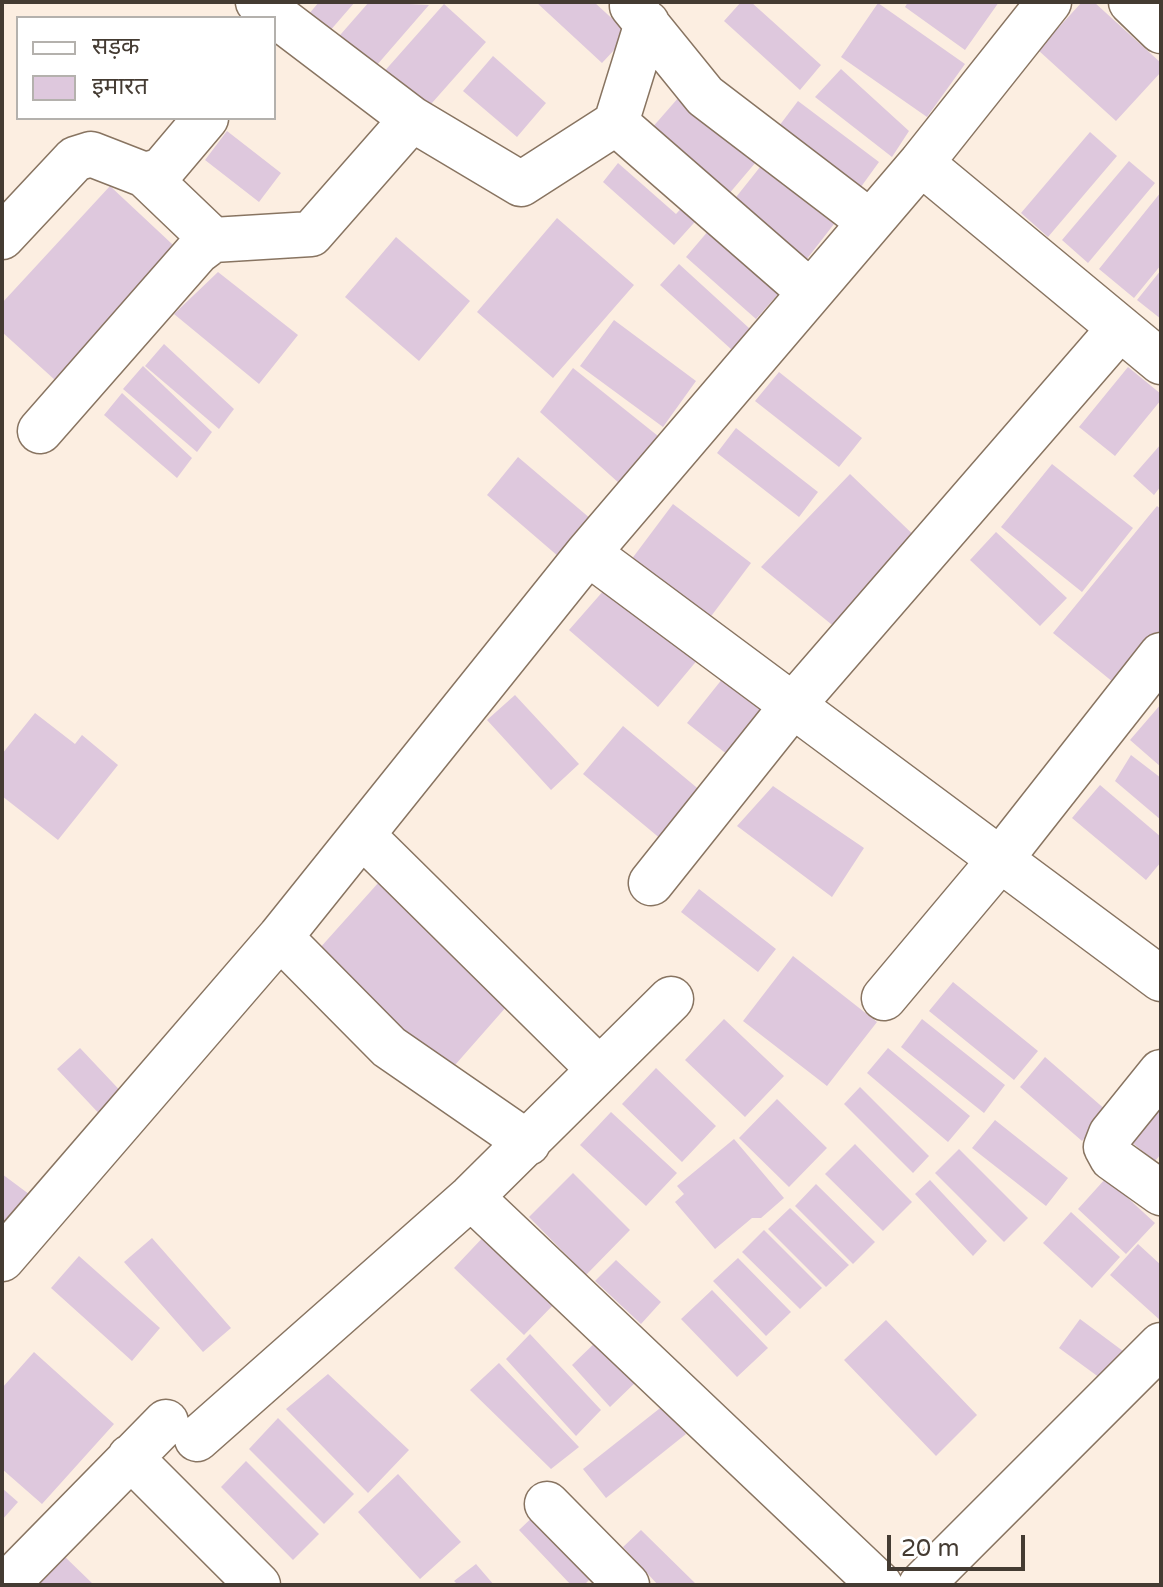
<!DOCTYPE html>
<html>
<head>
<meta charset="utf-8">
<style>
  body { margin:0 }
  #map { position:relative; width:1163px; height:1587px; overflow:hidden; background:#fceee1; font-family:"Varela Round","Noto Sans Devanagari",sans-serif }
  canvas { display:block }
  .frame { position:absolute; inset:0; border:4px solid #443b32; pointer-events:none }
  .legend { position:absolute; left:16px; top:16px; width:260px; height:104px; box-sizing:border-box; background:#fff; border:2px solid #b4b1ad; margin:0; padding:10px 14px; list-style:none; font-size:24px; color:#443b32 }
  .legend li { display:flex; align-items:center; gap:16px; height:40px }
  .legend b { width:40px; border:2px solid #b4b1ad }
  .scale { position:absolute; left:887px; top:1535px; width:138px; height:36px; box-sizing:border-box; border:4px solid #443b32; border-top:0; padding-left:10px; font-size:24px; line-height:28px; white-space:nowrap; color:#443b32; -webkit-text-stroke:6px #fff; paint-order:stroke }
</style>
</head>
<body>
<div id="map">
<canvas width="1163" height="1587"></canvas>
<div class="frame"></div>
<ul class="legend">
<li><b style="height:10px;background:#fff"></b>सड़क</li>
<li><b style="height:22px;background:#dec8dd"></b>इमारत</li>
</ul>
<div class="scale">20 m</div>
</div>
<script>
const ctx = document.querySelector('canvas').getContext('2d');
ctx.lineJoin = 'round';
function fillPath(path, color) { ctx.fillStyle = color; ctx.fill(path, 'evenodd'); }
const poly = rows => new Path2D(rows.map(r => 'M' + r).join(''));
function trace(path, color, width, dash) { ctx.strokeStyle = color; ctx.lineWidth = width; ctx.lineCap = dash ? 'butt' : 'round'; ctx.setLineDash(dash || []); ctx.stroke(path); }
const building = poly([
  [319,2,355,2,322,40,302,22],
  [369,2,429,5,370,73,334,42],
  [536,2,594,2,629,34,602,63],
  [741,2,751,2,821,65,800,90,724,21],
  [908,2,999,2,965,50,905,7],
  [1082,2,1094,2,1161,63,1161,72,1116,121,1038,50],
  [878,3,965,64,927,117,841,57],
  [444,4,486,42,424,112,382,74],
  [493,56,546,103,517,137,463,91],
  [841,69,909,131,892,157,815,97],
  [679,97,756,162,728,195,651,129],
  [798,101,879,162,858,191,776,130],
  [227,131,281,173,259,202,205,160],
  [1090,132,1117,156,1048,237,1021,213],
  [1129,161,1155,183,1088,263,1062,240],
  [618,163,676,214,688,201,702,214,674,245,603,182],
  [760,167,834,224,803,264,729,206],
  [110,186,187,258,66,390,2,332,2,303],
  [1161,192,1161,265,1134,298,1099,269],
  [557,218,634,285,553,378,477,312],
  [709,230,780,292,756,319,686,257],
  [396,237,470,301,419,361,345,297],
  [679,264,761,339,742,359,660,285],
  [1161,270,1161,319,1137,300],
  [218,272,298,335,259,384,174,314],
  [614,320,696,381,663,427,580,366],
  [164,344,234,409,219,429,145,366],
  [143,366,212,432,197,452,123,389],
  [1128,367,1161,394,1161,400,1115,456,1079,427],
  [573,368,658,436,620,484,540,412],
  [779,372,862,438,839,467,755,401],
  [122,393,192,458,177,478,104,415],
  [736,428,818,492,799,517,717,453],
  [1161,444,1161,486,1154,495,1133,476],
  [518,457,598,525,566,563,487,495],
  [1052,464,1133,528,1082,592,1001,527],
  [850,474,923,544,842,633,761,567],
  [673,504,751,563,709,619,631,560],
  [1157,506,1161,509,1161,636,1119,687,1053,633],
  [996,532,1067,598,1040,626,970,560],
  [612,581,699,658,658,707,569,630],
  [727,673,768,705,728,755,687,723],
  [515,695,579,764,551,790,487,720],
  [1161,704,1161,767,1130,740],
  [35,713,75,744,82,735,118,765,58,840,2,796,2,754],
  [623,726,708,797,668,845,583,774],
  [1131,755,1161,778,1161,820,1115,781],
  [1100,785,1161,837,1161,862,1146,880,1072,818],
  [773,786,864,848,832,897,737,826],
  [379,882,514,998,448,1073,319,949],
  [699,889,776,949,758,972,681,912],
  [793,956,877,1022,827,1086,743,1021],
  [953,982,1038,1051,1014,1080,929,1011],
  [724,1019,784,1076,745,1117,685,1060],
  [922,1019,1005,1085,984,1113,901,1047],
  [80,1048,129,1100,106,1121,57,1069],
  [888,1048,970,1116,948,1142,867,1073],
  [1045,1057,1107,1111,1082,1141,1020,1087],
  [656,1068,716,1126,682,1162,622,1104],
  [860,1087,929,1156,913,1173,844,1104],
  [1161,1091,1161,1154,1155,1161,1125,1137],
  [777,1099,827,1148,789,1187,739,1138],
  [611,1112,677,1173,646,1206,580,1145],
  [995,1120,1068,1178,1046,1206,972,1148],
  [734,1139,784,1198,761,1218,752,1218,715,1249,675,1202,684,1194,677,1186],
  [855,1144,912,1202,883,1231,825,1174],
  [959,1149,1028,1218,1004,1242,935,1173],
  [573,1173,630,1230,586,1275,529,1217],
  [2,1174,37,1200,2,1248],
  [1106,1178,1155,1223,1126,1254,1078,1209],
  [930,1180,987,1241,973,1256,915,1194],
  [816,1184,875,1242,853,1264,795,1206],
  [790,1208,849,1265,826,1287,768,1229],
  [1071,1212,1120,1257,1092,1288,1043,1243],
  [764,1230,822,1288,800,1309,742,1252],
  [488,1232,558,1300,524,1335,454,1268],
  [152,1238,231,1328,203,1352,124,1262],
  [1138,1244,1161,1265,1161,1321,1110,1275],
  [79,1256,160,1328,132,1361,51,1288],
  [738,1258,791,1312,766,1336,713,1281],
  [616,1260,661,1302,641,1324,595,1281],
  [712,1290,768,1348,737,1377,681,1319],
  [1080,1319,1131,1357,1111,1386,1059,1348],
  [886,1320,977,1415,936,1456,844,1360],
  [530,1334,601,1410,576,1436,506,1359],
  [601,1337,639,1379,610,1407,572,1365],
  [34,1352,114,1424,42,1504,2,1469,2,1388],
  [499,1363,579,1447,551,1469,470,1390],
  [328,1374,409,1450,368,1493,286,1409],
  [664,1405,686,1434,606,1498,583,1469],
  [278,1418,354,1494,324,1524,249,1449],
  [246,1461,319,1534,293,1560,221,1487],
  [398,1474,461,1542,420,1579,358,1512],
  [2,1488,18,1502,2,1520],
  [539,1511,597,1572,584,1585,571,1585,519,1530],
  [641,1530,697,1585,658,1585,623,1547],
  [62,1554,94,1585,31,1585],
  [476,1564,494,1585,458,1585,454,1581]
]);
const minor = poly([
  [258,2,412,119,521,184,616,123,647,23],
  [1049,2,921,163,588,553,1161,979],
  [1131,2,1161,31],
  [632,6,705,96,870,222],
  [616,123,810,292],
  [921,163,1161,362],
  [145,175,213,240],
  [2,237,75,159,91,154,145,175,162,170,206,118],
  [40,431,197,252,213,240,311,234,412,119],
  [362,835,599,1069],
  [651,883,793,705,1120,328],
  [280,937,389,1047,528,1143],
  [884,998,999,861,1161,655],
  [1161,1072,1111,1134,1106,1147,1112,1158,1161,1193],
  [471,1197,880,1585],
  [2,1259,280,937,588,553],
  [197,1439,471,1197,671,999],
  [130,1457,258,1585],
  [547,1504,627,1585],
  [6,1585,166,1422],
  [921,1585,1161,1345]
]);
fillPath(building, '#dec8dd');
trace(minor, '#887461', 47);
trace(minor, '#fff', 44);
</script>
</body>
</html>
